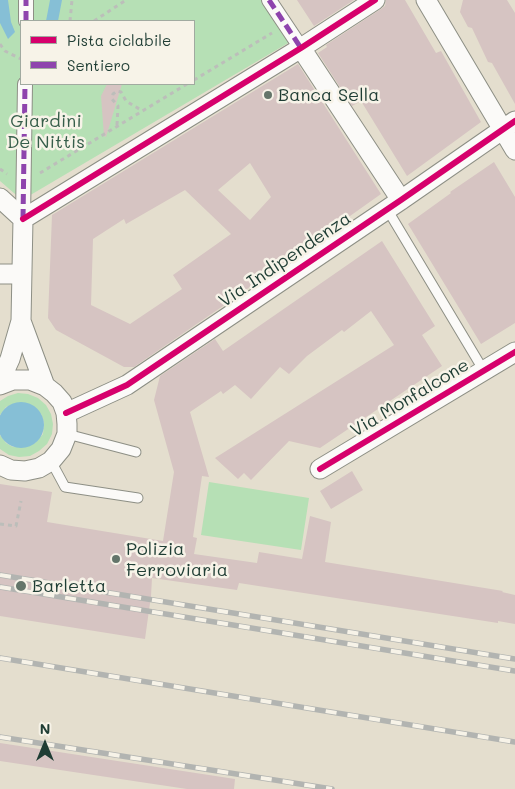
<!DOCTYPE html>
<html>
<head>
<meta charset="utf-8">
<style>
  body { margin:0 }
  #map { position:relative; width:515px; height:789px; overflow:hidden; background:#e4dece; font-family:Mali,sans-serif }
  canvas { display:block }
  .legend { position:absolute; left:20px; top:20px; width:175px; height:65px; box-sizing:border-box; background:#f7f3e8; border:1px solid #a1aaa0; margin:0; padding:6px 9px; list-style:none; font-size:15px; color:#1f3d34 }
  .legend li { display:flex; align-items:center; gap:10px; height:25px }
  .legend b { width:25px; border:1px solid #a1aaa0 }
  .north { position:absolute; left:20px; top:719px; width:50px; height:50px; -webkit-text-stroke:4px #f7f3e8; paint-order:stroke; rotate:0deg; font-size:14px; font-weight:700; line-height:20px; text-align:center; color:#1f3d34 }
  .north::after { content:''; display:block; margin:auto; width:18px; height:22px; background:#1f3d34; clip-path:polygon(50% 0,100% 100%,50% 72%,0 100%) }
</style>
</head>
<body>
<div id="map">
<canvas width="515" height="789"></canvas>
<ul class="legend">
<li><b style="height:6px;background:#d6006c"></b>Pista ciclabile</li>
<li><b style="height:6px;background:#8e44ad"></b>Sentiero</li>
</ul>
<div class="north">N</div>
</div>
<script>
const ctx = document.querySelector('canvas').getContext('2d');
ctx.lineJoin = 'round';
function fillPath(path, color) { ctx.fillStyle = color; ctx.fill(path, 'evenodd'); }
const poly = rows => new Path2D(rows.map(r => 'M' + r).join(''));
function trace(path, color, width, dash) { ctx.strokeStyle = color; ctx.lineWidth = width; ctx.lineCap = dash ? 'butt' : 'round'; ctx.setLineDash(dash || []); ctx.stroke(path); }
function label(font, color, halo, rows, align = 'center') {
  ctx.font = font + ' Mali,sans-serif'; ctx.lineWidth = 5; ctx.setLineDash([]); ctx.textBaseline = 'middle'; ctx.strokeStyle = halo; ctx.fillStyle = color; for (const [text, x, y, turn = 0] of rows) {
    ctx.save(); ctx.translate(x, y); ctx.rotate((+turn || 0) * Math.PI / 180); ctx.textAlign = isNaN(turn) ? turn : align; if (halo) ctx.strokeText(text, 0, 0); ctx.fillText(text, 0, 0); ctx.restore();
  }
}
const green = poly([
  [0,0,278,0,300,36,22,200,0,181],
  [21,21,194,21,194,84,21,84],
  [18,393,28,394,38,398,46,405,51,414,53,424,52,434,47,444,39,451,30,456,19,457,9,455,0,449,0,435,6,443,13,447,35,443,43,434,44,422,41,414,13,404,6,407,0,415,0,401,8,396],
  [209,482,309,498,301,550,201,535]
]);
const water = poly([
  [0,0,8,0,11,22,15,32,8,39,0,23],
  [50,0,62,0,58,21,46,21],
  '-2 425a23 23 0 1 1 46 0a23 23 0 1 1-46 0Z'
]);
const building = poly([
  [297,0,354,0,314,26],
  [386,0,405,0,436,53,441,51,481,122,407,176,361,101,352,106,318,53,327,47,326,45,381,9,385,6],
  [463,0,507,0,515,13,515,104,492,63,488,62,472,28,468,27,460,12],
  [298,64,381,194,223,306,134,367,124,367,56,330,48,318,52,215],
  [250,163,271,197,250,220,218,190],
  [185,190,231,234,173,275,182,289,130,324,91,305,93,239,124,219,126,224],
  [107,84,122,84,106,137,104,136,101,96],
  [494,162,515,197,515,323,481,344,408,224,451,193,450,192],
  [382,241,435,326,422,335,442,366,320,448,289,441,251,480,244,473,238,479,215,458,394,345,371,311,344,332,342,330,307,356,289,374,280,367,251,399,235,385,223,394,221,391,190,412,209,477,202,476,193,537,197,538,194,554,257,563,259,552,302,559,310,516,331,522,325,562,503,591,502,592,515,595,515,624,498,621,498,623,239,583,237,590,152,578,151,596,145,639,0,616,0,484,52,492,47,522,163,541,174,472,154,400,160,376,215,339,223,351],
  [352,471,363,490,331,509,320,491],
  [0,743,235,779,234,789,187,789,0,761]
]);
const path = poly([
  [70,21,72,0],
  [94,21,126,0],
  [0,44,5,51,21,59],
  [194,80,272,33],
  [117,125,118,106,112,99,113,94,117,91,121,92,126,101,141,110],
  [0,169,7,174],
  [40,173,187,84],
  [0,524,16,526,21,501]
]);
const service = poly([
  [387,209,484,371],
  [67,434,136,452],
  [51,461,65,487,138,498]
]);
const pedestrian = poly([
  [269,0,301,48],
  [26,21,26,0],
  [23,219,25,84]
]);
const minor = poly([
  [426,0,515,150],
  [301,48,401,200],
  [0,198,23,219],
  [23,219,301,48,375,0],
  [0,274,22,274],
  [21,321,45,386],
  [0,381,10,359,21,321,23,219],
  [0,385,13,380,30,380,45,386,54,393,62,402,66,413,67,424,67,434,61,449,51,461,39,468,25,471,11,470,0,465],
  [66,413,127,385,401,200,515,121],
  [320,469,515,352]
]);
const rail = poly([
  [0,575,515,659],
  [0,587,515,671],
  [0,658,515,742],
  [0,737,332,789]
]);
const quiet = poly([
  [269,0,301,48],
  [26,21,26,0],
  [23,219,25,84]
]);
const cycleway = poly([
  [23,219,301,48,375,0],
  [66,413,127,385,401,200,515,121],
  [320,469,515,352]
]);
const markers = [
  [268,95,5,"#64756a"],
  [116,559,5,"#64756a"],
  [21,586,6,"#64756a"]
];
const poiNames = [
  ["Banca Sella",278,95],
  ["Polizia",126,549],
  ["Ferroviaria",126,570],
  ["Barletta",32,586]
];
const parkNames = [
  ["Giardini",46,121],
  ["De Nittis",46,142]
];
const streetNames = [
  ["Via Indipendenza",285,260,-34],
  ["Via Monfalcone",410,398,-31]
];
fillPath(green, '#b6e0b5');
fillPath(water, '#86bfd6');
fillPath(building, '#d6c4c2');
trace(service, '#8d8f85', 11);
trace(pedestrian, '#8d8f85', 16);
trace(minor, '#8d8f85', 21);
trace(path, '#bcbeba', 3, [4, 4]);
trace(service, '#fbfaf8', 9);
trace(pedestrian, '#fbfaf8', 14);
trace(minor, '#fbfaf8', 19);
trace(rail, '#b2b4b1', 5.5);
trace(rail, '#f7f3e8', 4, [11]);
trace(quiet, '#8e44ad', 5, [10, 5]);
trace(cycleway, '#d6006c', 6);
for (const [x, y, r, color] of markers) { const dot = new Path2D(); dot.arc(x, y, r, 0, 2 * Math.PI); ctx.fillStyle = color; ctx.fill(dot); trace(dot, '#f7f3e8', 2); }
label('18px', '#1f3d34', '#f7f3e8', poiNames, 'left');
label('18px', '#365e4a', '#f7f3e8', parkNames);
label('18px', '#1f3d34', '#f7f3e8', streetNames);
</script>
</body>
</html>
